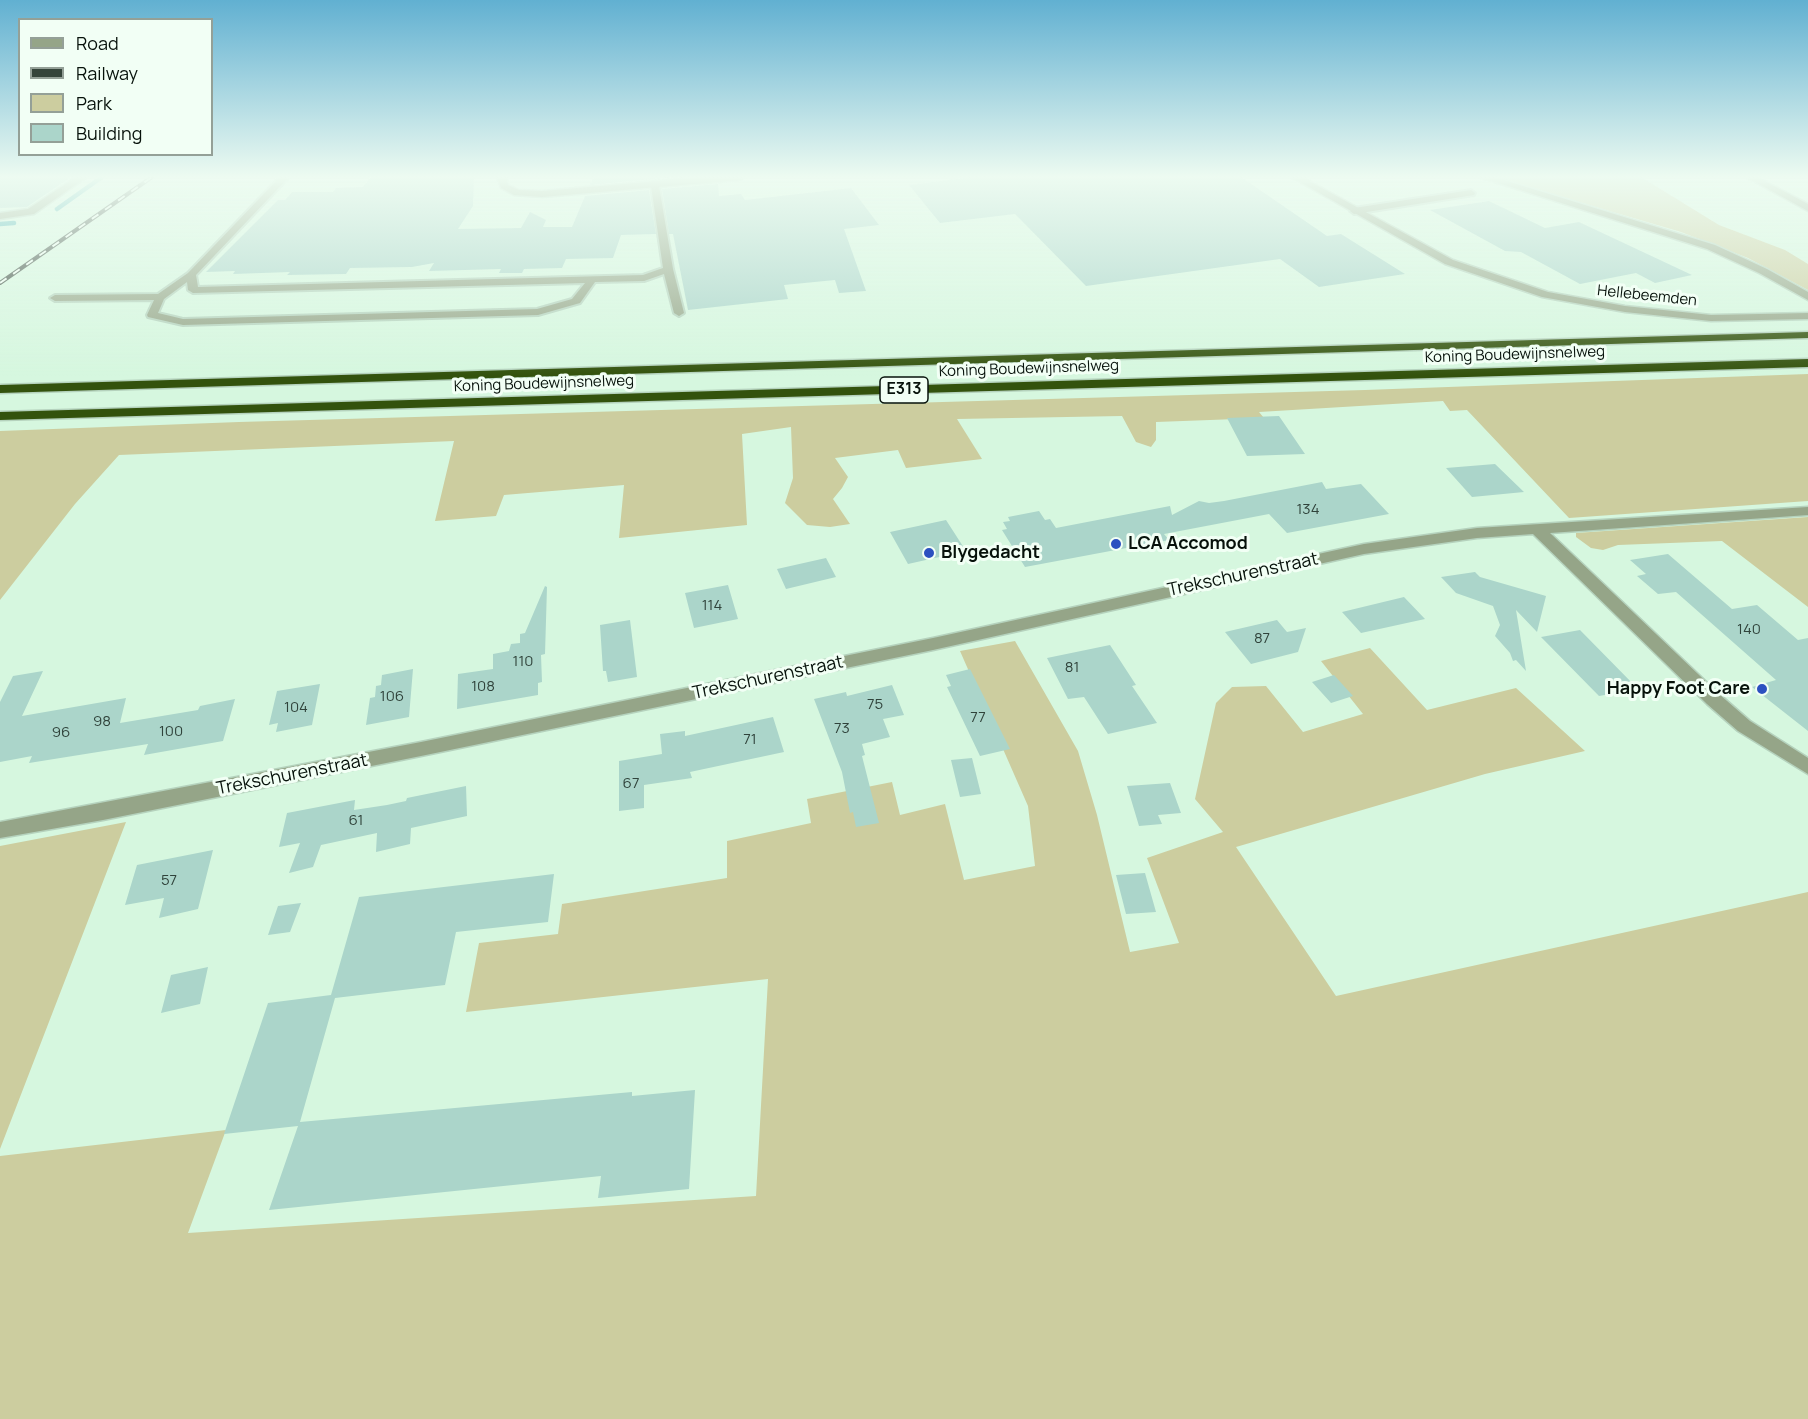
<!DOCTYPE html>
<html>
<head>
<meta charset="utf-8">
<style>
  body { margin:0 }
  #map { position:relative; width:1808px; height:1419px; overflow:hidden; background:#d6f7df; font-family:Manrope,sans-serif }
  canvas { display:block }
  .legend { position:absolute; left:18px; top:18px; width:195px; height:138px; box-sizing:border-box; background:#f2fff5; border:2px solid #94a097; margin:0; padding:8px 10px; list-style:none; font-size:18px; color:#07120b }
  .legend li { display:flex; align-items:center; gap:12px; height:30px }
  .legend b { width:30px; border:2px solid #94a097 }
</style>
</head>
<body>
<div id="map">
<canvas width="1808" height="1419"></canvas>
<ul class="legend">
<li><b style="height:8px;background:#95a588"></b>Road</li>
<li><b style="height:8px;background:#35443a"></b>Railway</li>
<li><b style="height:16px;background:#cccd9f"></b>Park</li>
<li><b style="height:16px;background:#abd5ca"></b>Building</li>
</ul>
</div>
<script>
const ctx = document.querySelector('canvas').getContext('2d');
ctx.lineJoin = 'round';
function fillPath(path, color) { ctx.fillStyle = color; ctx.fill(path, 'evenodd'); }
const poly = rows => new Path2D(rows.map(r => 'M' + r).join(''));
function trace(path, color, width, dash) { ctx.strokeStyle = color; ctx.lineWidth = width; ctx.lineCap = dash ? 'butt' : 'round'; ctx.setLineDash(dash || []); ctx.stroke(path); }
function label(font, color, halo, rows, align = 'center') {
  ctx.font = font + ' Manrope,sans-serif'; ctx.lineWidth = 6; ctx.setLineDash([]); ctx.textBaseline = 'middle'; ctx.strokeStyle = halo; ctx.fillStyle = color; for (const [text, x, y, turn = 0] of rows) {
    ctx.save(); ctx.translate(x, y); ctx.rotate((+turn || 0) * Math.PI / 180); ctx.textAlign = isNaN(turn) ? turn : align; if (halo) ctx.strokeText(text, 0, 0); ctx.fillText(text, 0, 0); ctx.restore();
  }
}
const green = poly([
  [1494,177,1641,177,1719,225,1785,250,1808,264,1808,290,1748,258,1681,232],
  [1808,374,1808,501,1569,518,1467,410,1450,411,1443,401,1259,412,1264,418,1156,422,1156,440,1151,447,1136,442,1122,416,957,419,982,459,906,468,898,450,835,458,848,477,842,488,833,499,850,524,830,527,807,525,785,503,793,478,791,427,742,434,747,525,619,538,624,485,504,495,496,516,435,521,454,441,119,455,75,504,0,600,0,431,239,422,1365,390],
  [1808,517,1808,607,1722,541,1618,545,1603,550,1591,548,1576,537,1576,533],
  [1015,641,1078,751,1097,815,1130,952,1179,943,1147,858,1223,832,1195,799,1216,703,1232,687,1266,686,1303,732,1363,714,1321,661,1370,648,1427,710,1516,688,1585,751,1485,774,1236,847,1336,996,1808,892,1808,1419,0,1419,0,1156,226,1130,188,1233,756,1196,768,979,466,1012,479,943,558,934,562,904,727,878,727,841,811,823,807,799,892,782,900,815,945,804,964,880,1035,866,1028,806,960,651],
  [126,822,0,1149,0,846]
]);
const stream = poly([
  [57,209,102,177],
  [0,224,14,223]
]);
const building = poly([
  [0,177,71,177,27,207,0,208],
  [371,177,474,177,473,206,458,229,521,228,530,212,546,220,543,227,572,227,585,196,649,190,656,234,621,235,613,258,566,259,562,268,524,269,522,273,499,273,501,269,429,271,434,263,412,267,350,268,346,274,287,275,290,272,233,274,235,271,206,272,278,200,285,200,292,192,333,192,336,188,363,187],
  [594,177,674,177,590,185],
  [973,177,1241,177,1327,236,1341,234,1405,274,1319,287,1280,259,1086,286,1015,214,940,223,909,185],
  [718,184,719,196,741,194,745,200,851,188,879,225,844,229,866,291,839,293,835,280,784,285,788,299,688,310,673,234,669,234,662,189],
  [1489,201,1545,228,1579,222,1692,275,1655,283,1636,273,1580,284,1521,252,1505,251,1430,210],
  [1279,416,1305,454,1247,456,1227,418],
  [1495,464,1524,492,1472,497,1446,468],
  [1322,482,1326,489,1361,484,1389,514,1287,533,1269,514,1164,534,1169,540,1025,567,1002,530,1007,529,1003,522,1010,521,1008,517,1039,511,1045,520,1050,519,1056,528,1170,506,1172,515,1199,501,1209,503,1224,501],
  [946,520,966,551,908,564,890,532],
  [1668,554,1732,609,1757,605,1798,640,1808,638,1808,731,1752,687,1776,680,1676,592,1658,594,1637,576,1646,574,1630,560],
  [826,558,836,577,786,589,777,569],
  [1475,572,1480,577,1546,596,1537,632,1516,610,1526,671,1516,660,1513,661,1510,653,1495,636,1500,625,1493,606,1456,593,1441,577],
  [728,585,738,619,694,628,685,593],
  [545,586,547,587,545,654,541,655,542,682,538,683,538,695,457,709,458,674,493,669,493,654,509,651,511,644,520,643,520,634,525,633],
  [1404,597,1425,619,1361,633,1342,612],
  [630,620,637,677,608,682,606,671,603,671,600,625],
  [1277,620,1287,632,1306,628,1298,652,1251,664,1225,632],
  [1580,630,1638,689,1599,696,1541,637],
  [1110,645,1136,685,1132,686,1157,723,1108,734,1084,697,1068,699,1047,658],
  [413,669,409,717,366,725,370,698,375,697,376,686,381,685,382,675],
  [970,669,1010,749,980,756,947,687,951,686,946,675],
  [43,671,22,716,126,698,120,723,198,710,200,706,235,699,223,741,144,755,148,744,29,763,32,756,0,762,0,702,13,676],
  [1334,675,1353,696,1331,703,1312,682],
  [320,684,312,725,276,732,278,723,269,725,277,691],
  [892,685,904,715,883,719,890,737,862,744,865,755,862,756,879,823,856,827,853,812,850,813,842,772,814,699,846,692,847,696],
  [773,717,784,752,690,772,692,778,644,785,644,808,619,811,619,761,662,754,660,734,685,731,685,736],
  [972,758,981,794,960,797,951,760],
  [1170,783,1181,813,1158,815,1162,824,1139,826,1127,786],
  [466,786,467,816,411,828,410,844,376,852,377,833,321,845,313,867,289,873,300,843,279,847,287,813,355,800,354,810,387,805,406,801,407,798],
  [213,850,198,909,159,918,164,898,125,905,137,865],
  [1145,873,1156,912,1126,914,1116,875],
  [554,874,548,922,456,932,445,985,335,998,300,1122,632,1092,632,1096,695,1090,689,1189,598,1198,601,1176,269,1210,298,1126,224,1134,268,1003,331,995,359,897],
  [301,903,290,932,268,935,278,906],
  [208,967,200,1004,161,1013,171,975]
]);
const service = poly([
  [280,177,289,177,196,275,198,287,643,275,663,268,651,186,655,184,659,186,673,269,684,313,679,316,674,313,664,274,644,281,595,282,580,303,538,315,183,325,148,317,147,315,154,300,55,301,50,298,55,295,158,294,188,273,280,177],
  [187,282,188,290,193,293,585,283,572,299,537,309,183,319,158,313,164,299,187,282],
  [1471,190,1475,193,1474,195,1354,214,1350,211,1354,208,1471,190]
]);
const minor = poly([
  [76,177,87,177,34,214,0,219,0,213,28,209,76,177],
  [497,177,506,177,508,185,519,190,542,191,704,177,744,177,740,180,542,197,514,195,501,188,497,177],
  [1291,177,1302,177,1453,260,1548,292,1625,306,1711,315,1808,313,1808,319,1711,321,1625,312,1542,297,1445,264,1291,177],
  [1479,177,1494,177,1715,245,1767,269,1808,292,1808,300,1759,273,1707,249,1479,177],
  [1746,177,1757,177,1808,204,1808,211,1746,177],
  [1808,507,1808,515,1550,533,1719,694,1750,721,1808,758,1808,774,1738,731,1707,704,1533,534,1477,538,1364,554,933,650,421,756,103,820,0,838,0,822,421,742,933,638,1364,544,1477,528,1808,507]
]);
const motorway = poly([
  [1808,332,1808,338,0,393,0,385,1808,332],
  [1808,359,1808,367,0,420,0,412,1808,359]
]);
const rail = poly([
  [0,283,152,177]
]);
const markers = [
  [1116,544,6,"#2c50c0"],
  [929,553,6,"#2c50c0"],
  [1762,689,6,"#2c50c0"]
];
const farStreetnames = [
  ["Hellebeemden",1647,296,6],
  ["Koning Boudewijnsnelweg",1515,355,-2],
  ["Koning Boudewijnsnelweg",1029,369,-2],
  ["Koning Boudewijnsnelweg",544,384,-2]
];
const numberNames = [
  ["134",1308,510],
  ["114",712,606],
  ["140",1749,630],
  ["87",1262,639],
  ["110",523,662],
  ["81",1072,668],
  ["108",483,687],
  ["106",392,697],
  ["75",875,705],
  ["104",296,708],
  ["77",978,718],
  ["98",102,722],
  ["73",842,729],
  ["100",171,732],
  ["96",61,733],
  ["71",750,740],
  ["67",631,784],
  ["61",356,821],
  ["57",169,881]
];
const shields = [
  [904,390,48]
];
const shieldNames = [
  ["E313",904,390]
];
const poiNames = [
  ["LCA Accomod",1128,544],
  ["Blygedacht",941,553],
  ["Happy Foot Care",1750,689,"right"]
];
const streetNames = [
  ["Trekschurenstraat",1243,575,-12],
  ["Trekschurenstraat",768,678,-12],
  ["Trekschurenstraat",292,775,-11]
];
fillPath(green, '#cccd9f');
trace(stream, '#37aaaf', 4.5);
fillPath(building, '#abd5ca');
trace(service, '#b5d2bd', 4);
trace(minor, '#b5d2bd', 3);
trace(motorway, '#b5d2bd', 3);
fillPath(service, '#95a588');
fillPath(minor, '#95a588');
fillPath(motorway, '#33520d');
trace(rail, '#35443a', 4);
trace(rail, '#f2fff5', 2, [8]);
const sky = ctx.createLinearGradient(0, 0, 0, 376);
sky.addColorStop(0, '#61b0d1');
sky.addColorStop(0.47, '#edfbf1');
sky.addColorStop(1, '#edfbf100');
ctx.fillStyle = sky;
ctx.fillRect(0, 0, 1808, 376);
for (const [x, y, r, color] of markers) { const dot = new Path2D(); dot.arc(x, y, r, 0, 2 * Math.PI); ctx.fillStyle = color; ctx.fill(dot); trace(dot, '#f2fff5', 2); }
label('15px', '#07120b', '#f2fff5', farStreetnames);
label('15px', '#30433b', null, numberNames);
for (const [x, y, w] of shields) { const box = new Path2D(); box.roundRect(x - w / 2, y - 13, w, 26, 4.5); ctx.fillStyle = '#f2fff5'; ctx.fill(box); trace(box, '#07120b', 1.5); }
label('bold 16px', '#07120b', null, shieldNames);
label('bold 18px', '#07120b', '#f2fff5', poiNames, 'left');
label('18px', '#07120b', '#f2fff5', streetNames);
</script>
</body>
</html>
